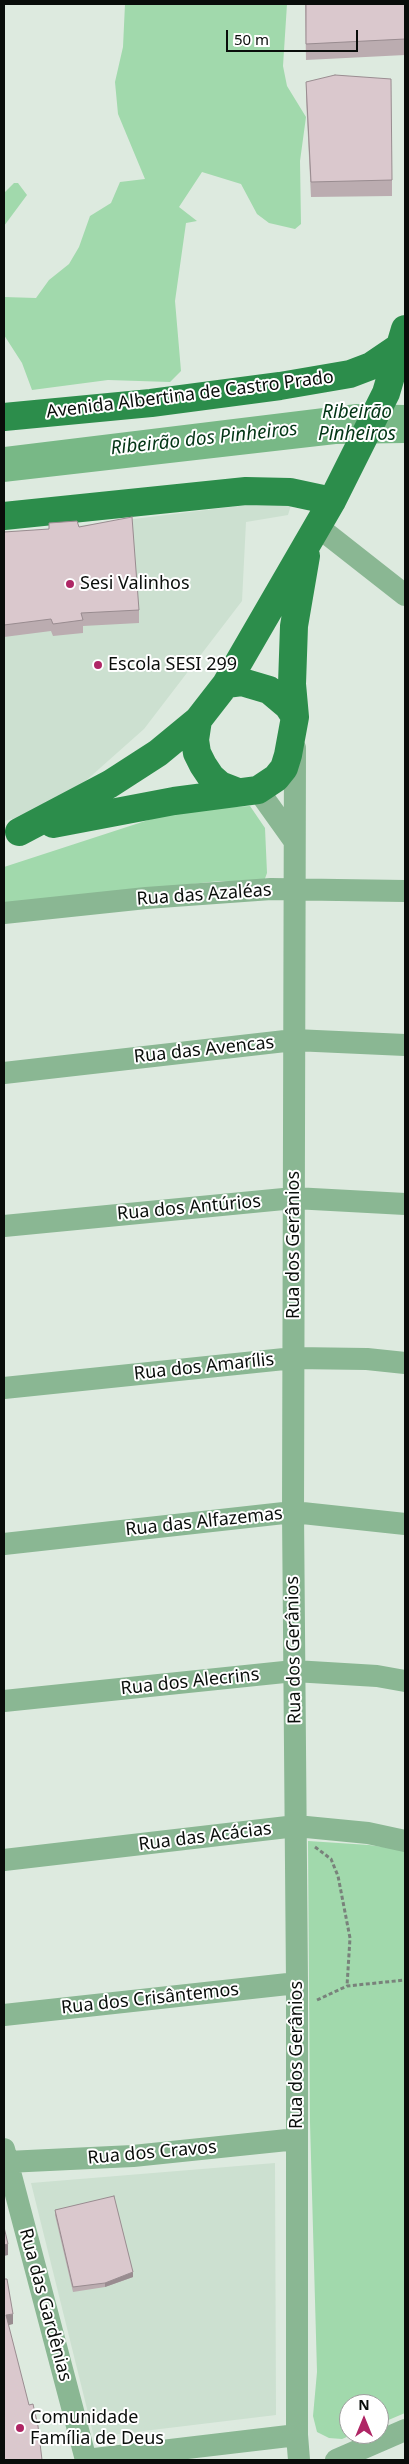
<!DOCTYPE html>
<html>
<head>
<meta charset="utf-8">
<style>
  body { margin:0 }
  #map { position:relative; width:409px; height:2464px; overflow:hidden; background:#ddeadf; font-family:"Noto Sans",sans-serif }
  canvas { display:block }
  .frame { position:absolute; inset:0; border:5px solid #090d0a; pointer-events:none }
  .north { position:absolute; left:339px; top:2394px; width:50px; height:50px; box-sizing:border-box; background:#fff; border:1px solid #9d9e9d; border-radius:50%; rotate:0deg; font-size:14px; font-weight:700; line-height:20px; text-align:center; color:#090d0a }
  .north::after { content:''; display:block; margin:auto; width:18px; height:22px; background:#af2665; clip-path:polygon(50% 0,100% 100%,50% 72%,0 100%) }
  .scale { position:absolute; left:226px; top:30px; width:132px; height:22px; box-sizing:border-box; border:2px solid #090d0a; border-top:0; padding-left:6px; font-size:15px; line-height:18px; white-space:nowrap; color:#090d0a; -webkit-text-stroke:4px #fff; paint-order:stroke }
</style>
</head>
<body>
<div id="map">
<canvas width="409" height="2464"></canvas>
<div class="frame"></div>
<div class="north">N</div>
<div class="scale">50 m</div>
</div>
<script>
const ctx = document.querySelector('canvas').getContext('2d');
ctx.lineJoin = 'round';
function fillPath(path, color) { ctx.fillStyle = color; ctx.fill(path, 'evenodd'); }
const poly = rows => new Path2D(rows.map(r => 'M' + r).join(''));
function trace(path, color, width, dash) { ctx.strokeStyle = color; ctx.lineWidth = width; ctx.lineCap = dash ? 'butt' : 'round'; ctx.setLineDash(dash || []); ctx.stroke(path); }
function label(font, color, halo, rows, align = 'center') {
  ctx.font = font + ' "Noto Sans",sans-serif'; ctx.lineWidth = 4; ctx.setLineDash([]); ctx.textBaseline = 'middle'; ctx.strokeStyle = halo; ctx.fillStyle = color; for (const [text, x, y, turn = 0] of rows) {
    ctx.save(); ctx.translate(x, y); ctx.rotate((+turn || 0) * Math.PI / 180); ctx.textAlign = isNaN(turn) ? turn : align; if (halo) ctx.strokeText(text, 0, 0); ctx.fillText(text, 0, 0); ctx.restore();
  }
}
const built = poly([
  [279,501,292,502,288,515,246,522,242,601,144,729,54,809,4,821,4,535],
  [275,2163,276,2415,94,2437,31,2183]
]);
const green = poly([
  [125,4,287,4,283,66,287,86,306,117,300,161,301,224,295,229,269,223,257,214,241,184,202,172,179,207,197,221,186,223,175,301,181,371,170,382,108,380,32,390,22,363,4,335,4,297,36,298,49,280,69,264,79,247,90,216,111,203,120,182,145,179,118,114,115,82,123,47],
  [14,183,18,183,27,195,4,226,4,193],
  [250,806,265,828,267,873,263,884,219,881,4,905,4,867,179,810],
  [308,1841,369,1845,405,1850,405,2413,379,2424,379,2404,349,2404,349,2434,354,2434,342,2439,329,2438,317,2432,313,2416,317,2372,310,2122]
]);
const water = poly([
  [356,404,405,405,405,443,336,444,4,482,4,447]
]);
const path = poly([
  [315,1847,331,1859,338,1876,350,1938,347,1986],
  [317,2000,347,1986,405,1980]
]);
const minor = poly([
  [317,526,405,595],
  [295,748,293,1512,297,1983,297,2435,299,2460],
  [258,790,293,839],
  [4,913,146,898,271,889,405,891],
  [4,1073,294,1040,405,1045],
  [4,1226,294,1198,405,1204],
  [4,1388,294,1358,367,1359,405,1363],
  [4,1544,293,1512,405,1524],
  [4,1701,294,1671,377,1676,405,1681],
  [4,1860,296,1826,368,1833,405,1841],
  [4,2015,297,1983],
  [4,2149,86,2460],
  [7,2162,133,2156,297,2139],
  [86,2460,297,2435],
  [336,2460,405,2430]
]);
const major = poly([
  [4,417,151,403,280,386,350,374,371,366,399,347],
  [4,516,246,491,290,492,332,501],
  [226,684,242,682,269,690,288,706,295,717],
  [198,720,195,740,197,753,203,765,211,777,220,785,238,792],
  [53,824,174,801,258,790,276,778,284,768,288,755,295,717,292,684,294,626,306,556],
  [19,832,110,784,158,753,198,720,226,684,332,501,386,393,405,329]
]);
const wall = poly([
  [305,4,405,4,405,55,306,60],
  [306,82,392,180,392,196,311,197,306,98],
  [79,527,139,610,139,623,83,626,83,633,53,636,51,631,4,637,4,532],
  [55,2210,133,2277,105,2287,73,2292,55,2215]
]);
const shadedWall = poly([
  [8,2244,8,2255,4,2256,4,2245],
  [133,2272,133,2277,105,2287,105,2283],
  [13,2314,13,2324,6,2326,6,2315]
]);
const building = poly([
  [306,4,405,4,405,39,306,44,306,4],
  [335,75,391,79,392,180,311,182,306,82,335,75],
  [132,517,139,610,81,613,83,620,53,624,51,619,4,625,4,532,49,529,49,523,77,521,79,527,132,517],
  [114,2196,133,2272,105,2283,73,2287,55,2210,114,2196],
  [4,2227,8,2244,4,2245,4,2227],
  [4,2279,7,2279,13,2314,6,2315,29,2405,33,2404,38,2426,42,2460,4,2460,4,2279]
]);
const markers = [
  [70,584,5,"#af2665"],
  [98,665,5,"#af2665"],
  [20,2428,5,"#af2665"]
];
const streetNames = [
  ["Avenida Albertina de Castro Prado",190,395,-7],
  ["Rua das Azaléas",204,895,-4],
  ["Rua das Avencas",204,1050,-6],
  ["Rua dos Antúrios",189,1208,-5],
  ["Rua dos Gerânios",294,1245,-90],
  ["Rua dos Amarílis",204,1367,-6],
  ["Rua das Alfazemas",204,1522,-6],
  ["Rua dos Gerânios",294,1650,-91],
  ["Rua dos Alecrins",190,1682,-6],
  ["Rua das Acácias",205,1837,-7],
  ["Rua dos Crisântemos",150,1999,-6],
  ["Rua dos Gerânios",297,2055,-90],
  ["Rua dos Cravos",152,2153,-5],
  ["Rua das Gardênias",45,2305,75]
];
const poiNames = [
  ["Sesi Valinhos",80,584],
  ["Escola SESI 299",108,665],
  ["Comunidade",30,2418],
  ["Família de Deus",30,2439]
];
const waterNames = [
  ["Ribeirão",357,413],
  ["Pinheiros",357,435],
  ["Ribeirão dos Pinheiros",204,439,-6]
];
fillPath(built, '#cce0d0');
fillPath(green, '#a1d9ac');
fillPath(water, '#78b886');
trace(path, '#79827b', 3, [4, 2.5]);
trace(minor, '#8ab793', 22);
trace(major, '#2c8d4b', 28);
fillPath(wall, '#bbacb0');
fillPath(shadedWall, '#998c90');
fillPath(building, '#dac8cd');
trace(building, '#998c90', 1);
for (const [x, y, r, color] of markers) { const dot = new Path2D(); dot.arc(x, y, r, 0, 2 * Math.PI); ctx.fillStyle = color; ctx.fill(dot); trace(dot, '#fff', 2); }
label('18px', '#090d0a', '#fff', streetNames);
label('18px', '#090d0a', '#fff', poiNames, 'left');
label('italic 19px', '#023515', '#fff', waterNames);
</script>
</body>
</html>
